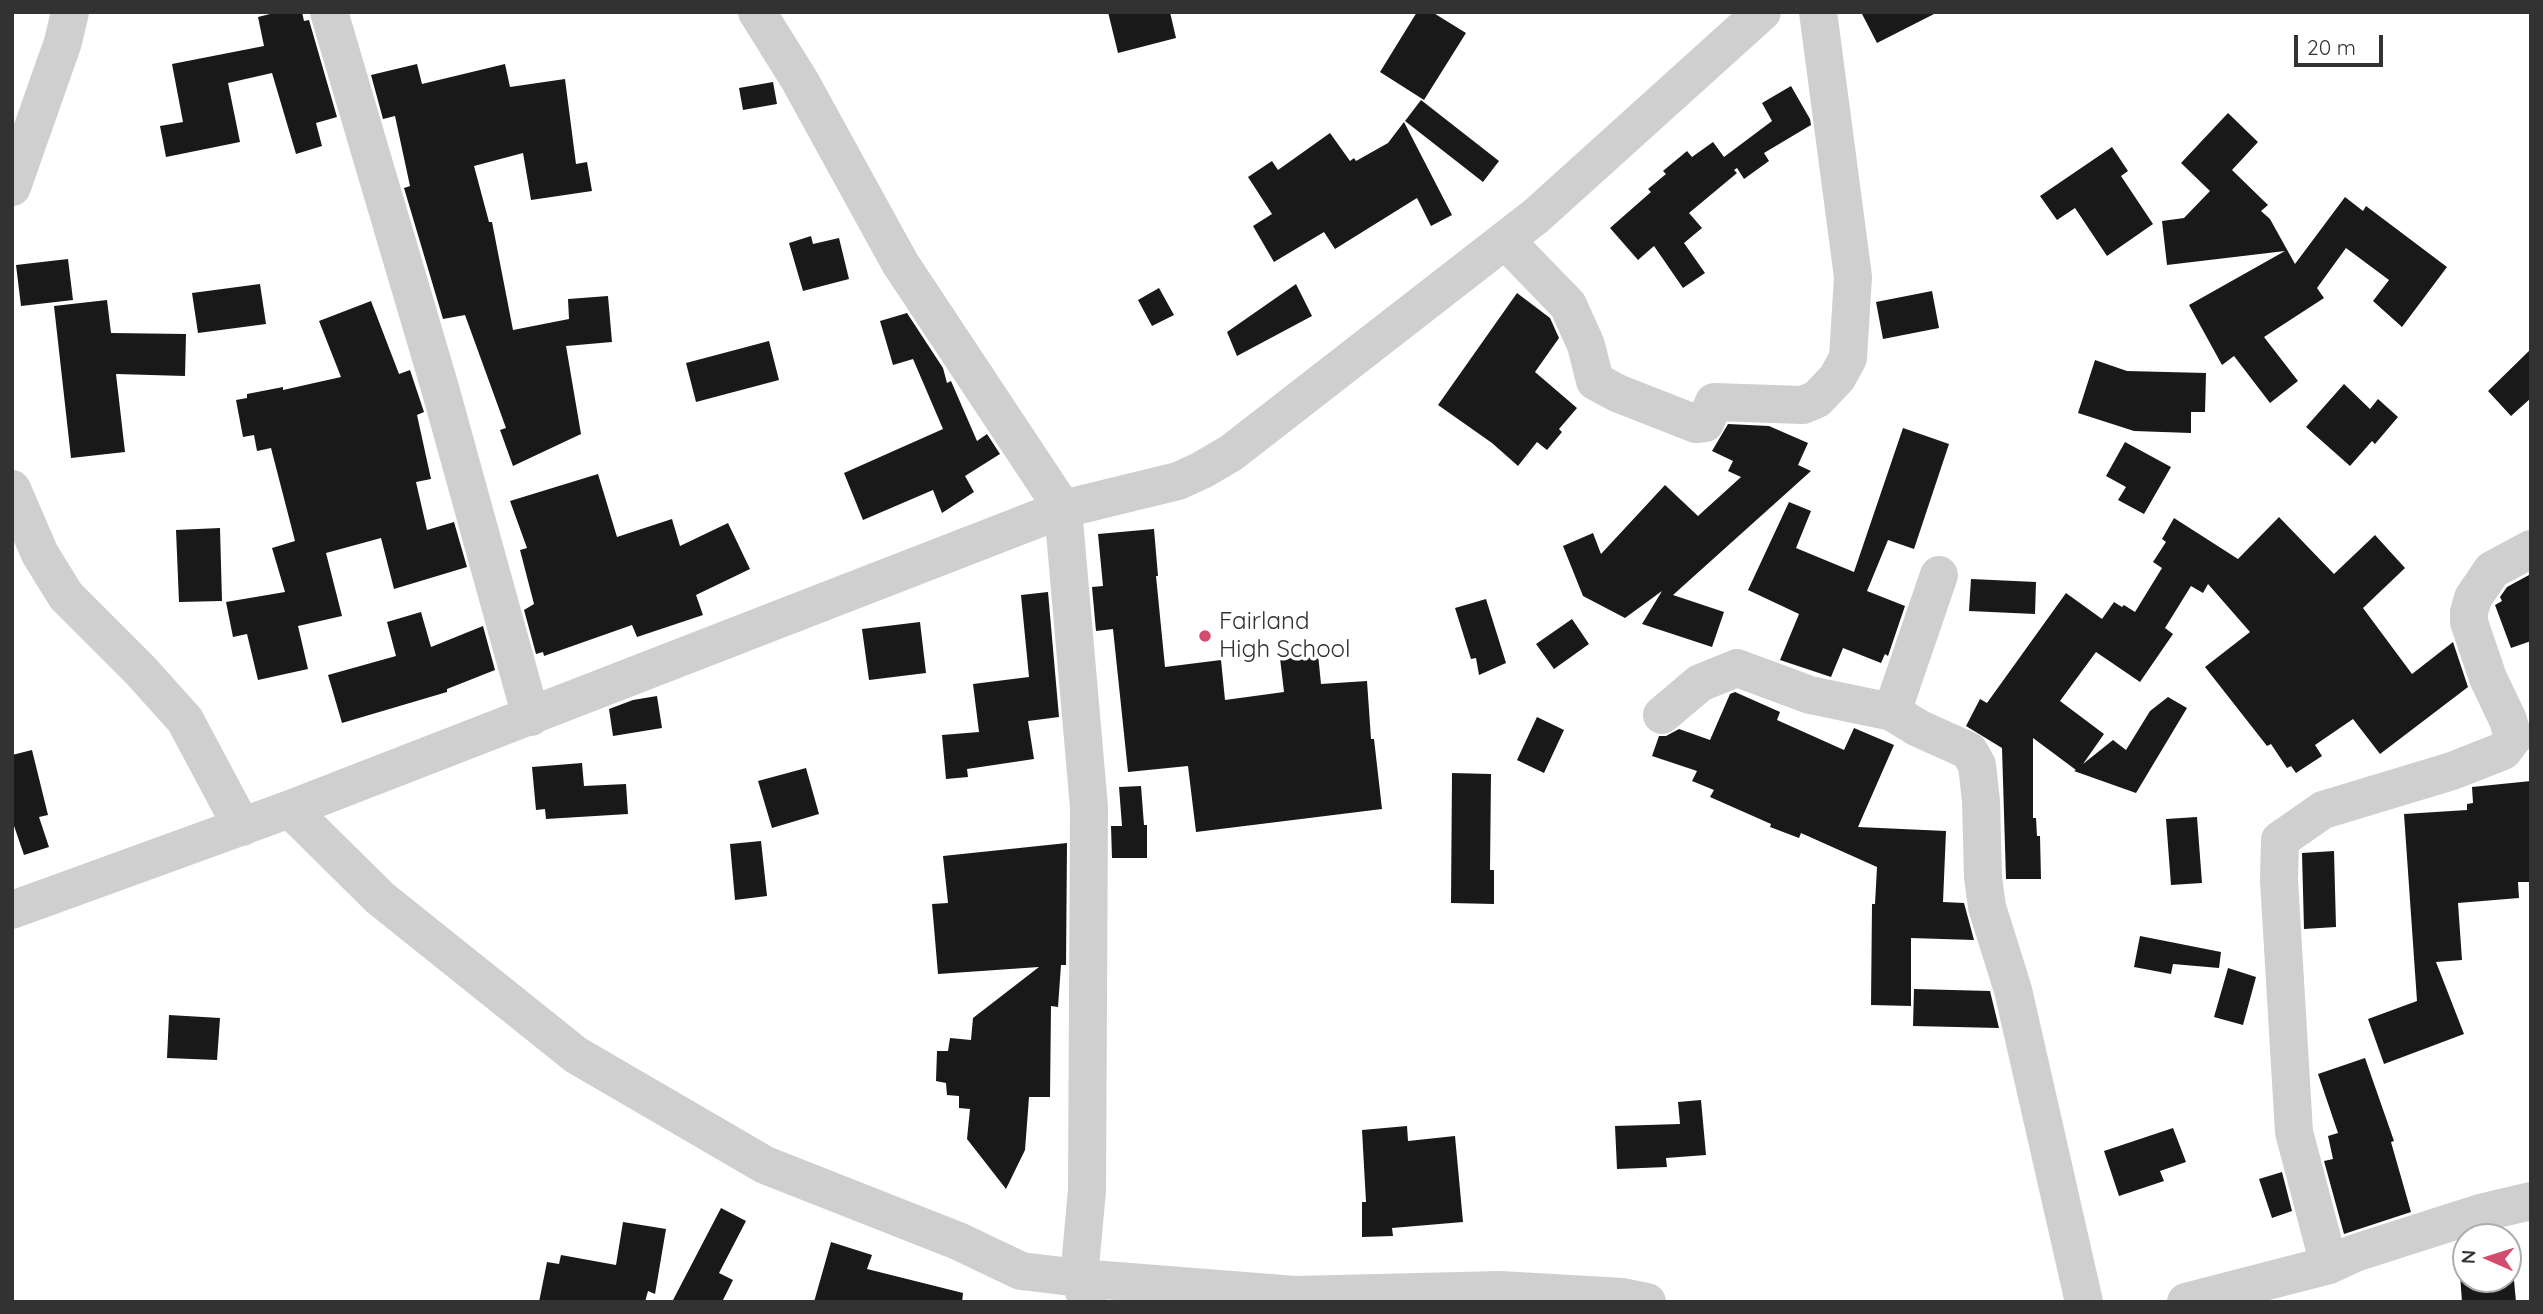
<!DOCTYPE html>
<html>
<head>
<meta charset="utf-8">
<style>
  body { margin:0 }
  #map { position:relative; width:2543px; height:1314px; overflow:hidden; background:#fff; font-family:Quicksand,sans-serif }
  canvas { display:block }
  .frame { position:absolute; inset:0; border:14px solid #323232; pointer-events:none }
  .north { position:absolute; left:2452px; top:1223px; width:70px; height:70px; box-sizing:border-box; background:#fff; border:2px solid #adadad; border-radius:50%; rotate:273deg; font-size:19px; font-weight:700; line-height:28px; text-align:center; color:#323232 }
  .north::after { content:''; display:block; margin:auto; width:24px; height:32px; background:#d24c6e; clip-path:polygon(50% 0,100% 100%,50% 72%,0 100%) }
  .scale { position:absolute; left:2294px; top:35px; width:89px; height:32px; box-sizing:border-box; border:4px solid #323232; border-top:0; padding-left:9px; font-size:21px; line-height:24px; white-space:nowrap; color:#323232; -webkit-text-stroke:5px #fff; paint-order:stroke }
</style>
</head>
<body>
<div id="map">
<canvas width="2543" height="1314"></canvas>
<div class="frame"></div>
<div class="north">N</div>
<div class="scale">20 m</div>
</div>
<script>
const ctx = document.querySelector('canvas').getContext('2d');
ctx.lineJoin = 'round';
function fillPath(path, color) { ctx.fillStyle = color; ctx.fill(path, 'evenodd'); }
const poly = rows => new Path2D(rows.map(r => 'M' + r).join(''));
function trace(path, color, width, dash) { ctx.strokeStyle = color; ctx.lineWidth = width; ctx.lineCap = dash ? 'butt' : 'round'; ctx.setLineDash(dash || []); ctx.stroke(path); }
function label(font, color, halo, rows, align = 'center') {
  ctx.font = font + ' Quicksand,sans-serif'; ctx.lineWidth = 7; ctx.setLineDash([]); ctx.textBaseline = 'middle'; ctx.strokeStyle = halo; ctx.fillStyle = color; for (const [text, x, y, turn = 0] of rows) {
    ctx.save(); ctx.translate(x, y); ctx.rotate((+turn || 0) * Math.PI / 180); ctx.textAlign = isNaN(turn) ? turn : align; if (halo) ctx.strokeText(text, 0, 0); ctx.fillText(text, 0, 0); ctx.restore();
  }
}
const building = poly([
  [278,12,302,12,304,21,309,20,337,117,316,123,322,146,296,154,272,73,228,83,240,142,166,157,160,126,183,122,172,64,264,46,258,17],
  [1108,12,1170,12,1176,38,1118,53],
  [1417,12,1432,12,1466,33,1424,100,1380,72],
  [1861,12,1938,12,1877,43],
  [417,64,422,84,505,64,510,87,565,79,576,164,587,162,592,191,531,200,523,153,474,166,489,222,492,222,513,330,569,319,568,299,608,296,612,342,566,346,581,434,513,466,500,430,506,428,465,315,443,319,404,188,410,186,395,116,383,119,371,75],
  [773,82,777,104,743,110,739,88],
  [1791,86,1810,119,1811,125,1764,153,1769,161,1744,179,1737,168,1734,170,1737,173,1689,213,1702,228,1684,243,1705,273,1683,288,1654,246,1638,260,1610,228,1651,192,1648,189,1666,174,1663,171,1687,151,1692,157,1713,142,1724,157,1772,121,1762,103],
  [1421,100,1499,161,1483,182,1405,121],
  [2228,113,2258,142,2232,170,2268,205,2261,211,2270,219,2295,264,2345,197,2363,211,2366,206,2447,267,2402,327,2373,301,2389,280,2346,248,2317,288,2324,298,2264,337,2298,381,2270,403,2234,356,2222,365,2189,305,2285,251,2167,265,2162,221,2184,218,2210,191,2181,163],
  [1404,122,1452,215,1431,226,1417,198,1335,249,1324,232,1274,262,1253,226,1272,214,1248,177,1272,161,1278,170,1330,133,1350,161,1354,158,1356,161,1388,143],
  [2112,147,2128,171,2121,176,2153,224,2107,256,2075,208,2057,220,2040,196],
  [811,236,813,244,839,238,849,279,803,291,789,243],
  [68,259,73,300,21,306,16,265],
  [260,284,266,324,198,333,192,293],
  [1296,284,1312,316,1237,356,1227,332],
  [1159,288,1174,315,1152,326,1138,300],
  [1932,291,1939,328,1883,339,1876,302],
  [1517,293,1550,318,1559,338,1535,372,1577,408,1559,429,1562,432,1547,450,1537,442,1518,466,1492,443,1438,405],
  [107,300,111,333,186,334,185,376,116,374,125,452,71,458,54,306],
  [371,301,399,374,410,370,424,412,417,415,431,479,416,482,427,530,454,522,467,567,394,589,381,538,326,553,342,616,298,626,308,669,258,680,247,634,233,637,226,602,285,592,272,548,295,541,271,448,257,451,254,435,243,437,236,400,247,398,247,394,283,387,283,390,341,377,319,321],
  [907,313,943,368,947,383,951,381,977,441,987,434,1000,454,965,476,974,492,942,513,933,490,863,520,844,473,943,429,913,359,893,365,880,321],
  [769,341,779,380,696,402,686,363],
  [2531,349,2531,398,2511,416,2488,391],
  [2095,360,2127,371,2206,373,2205,412,2191,412,2191,433,2134,431,2078,413],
  [2344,384,2370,409,2378,399,2398,417,2375,444,2372,441,2350,466,2306,427],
  [1728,424,1769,426,1808,443,1798,465,1811,471,1673,595,1724,612,1712,647,1642,624,1662,591,1625,618,1583,596,1563,546,1593,533,1601,554,1665,485,1698,516,1741,477,1728,471,1733,461,1712,451],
  [1903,428,1949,444,1914,549,1888,540,1867,591,1905,606,1888,656,1885,654,1881,663,1843,648,1831,677,1780,660,1799,614,1748,590,1789,502,1811,511,1796,548,1854,572],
  [2125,442,2171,467,2144,514,2118,500,2126,487,2106,476],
  [598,474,617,537,672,519,680,546,728,523,750,569,696,595,703,615,637,637,632,625,544,656,543,652,536,654,524,610,534,604,520,550,527,548,510,501],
  [2279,517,2334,574,2375,535,2405,568,2363,608,2412,674,2453,642,2468,687,2380,754,2353,719,2315,745,2322,756,2296,773,2291,766,2287,768,2271,744,2267,746,2205,667,2250,632,2208,584,2203,593,2191,586,2165,628,2173,634,2140,682,2096,652,2060,701,2104,734,2083,764,2113,740,2126,750,2150,711,2168,697,2187,708,2136,793,2074,771,2076,770,2033,738,2033,818,2036,818,2037,836,2040,836,2041,879,2006,879,2002,748,1966,726,1980,699,1987,703,2066,593,2102,619,2114,602,2122,607,2124,605,2135,612,2162,568,2153,562,2166,542,2162,539,2174,518,2238,559],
  [220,528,222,601,179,602,176,530],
  [1154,529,1158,576,1156,576,1165,667,1221,660,1225,700,1284,692,1280,658,1318,654,1321,684,1367,681,1371,739,1374,739,1382,809,1196,832,1188,766,1128,772,1113,629,1096,631,1092,587,1103,586,1098,534],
  [2529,575,2531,641,2511,648,2495,605,2502,601,2500,597,2507,587],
  [1971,579,2036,582,2035,614,1969,611],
  [1048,592,1059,717,1028,721,1034,759,967,769,968,777,946,779,942,735,979,732,973,684,1029,677,1021,595],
  [1486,599,1506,663,1479,675,1476,658,1471,659,1455,608],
  [421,612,431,647,483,626,495,670,447,689,447,692,342,723,328,675,396,656,387,622],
  [1572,619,1589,644,1554,669,1536,644],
  [920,622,926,673,869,680,862,629],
  [1735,692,1780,712,1777,720,1844,750,1854,728,1894,745,1858,827,1946,831,1943,902,1964,903,1974,940,1911,938,1911,1006,1871,1005,1872,904,1875,904,1877,867,1801,833,1799,838,1770,827,1771,824,1710,797,1714,790,1692,781,1697,771,1652,756,1659,736,1666,736,1679,729,1710,740,1730,694],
  [657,696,662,728,613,736,609,709,633,700],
  [1537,717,1564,730,1544,773,1517,760],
  [32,750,48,815,39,817,49,847,24,855,12,820,12,755],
  [582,763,584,786,626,784,628,814,546,819,545,809,536,810,532,767],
  [806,768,819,814,772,828,758,781],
  [1452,773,1491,774,1490,870,1494,870,1494,904,1451,903],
  [2531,781,2531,882,2518,882,2519,898,2458,903,2462,960,2436,962,2464,1034,2384,1064,2368,1019,2417,1001,2404,814,2467,810,2467,804,2473,803,2472,787],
  [1141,786,1144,825,1147,825,1147,858,1112,858,1111,826,1122,826,1119,787],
  [2197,817,2202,883,2171,885,2166,819],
  [761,841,767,896,735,900,730,844],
  [1067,843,1066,965,1061,965,1058,1007,1051,1006,1050,1097,1029,1097,1025,1150,1006,1189,967,1139,970,1109,959,1108,959,1096,947,1095,946,1083,936,1081,937,1051,948,1051,950,1038,971,1040,973,1018,1039,967,938,974,932,904,948,903,943,856],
  [2334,851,2336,927,2304,929,2302,853],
  [2140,936,2221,952,2219,968,2173,964,2171,974,2134,967],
  [2228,968,2256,977,2243,1025,2214,1017],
  [1914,989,1990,991,1999,1028,1913,1026],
  [169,1015,220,1018,217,1060,167,1058],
  [2365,1058,2394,1141,2391,1142,2411,1212,2344,1234,2324,1161,2333,1159,2328,1136,2338,1133,2318,1074],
  [1701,1100,1706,1155,1666,1158,1667,1167,1617,1169,1615,1126,1680,1124,1678,1102],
  [1407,1126,1408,1141,1455,1136,1463,1222,1392,1228,1393,1236,1362,1237,1362,1202,1366,1202,1362,1130],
  [2173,1128,2186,1162,2160,1171,2164,1181,2119,1196,2104,1151],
  [2282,1172,2292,1211,2272,1218,2259,1179],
  [721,1208,746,1221,719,1273,733,1280,722,1302,672,1302],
  [623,1222,666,1229,655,1294,648,1291,645,1302,539,1302,547,1262,559,1264,561,1255,616,1265],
  [831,1242,872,1255,867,1269,963,1293,962,1302,814,1302],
  [2513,1269,2516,1302,2462,1302,2460,1274,2466,1274,2466,1279,2508,1279,2508,1270]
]);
const minor = poly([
  [329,12,440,388,531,717],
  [757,12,800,81,900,263,1063,509,1089,807,1087,1190,1079,1278,1088,1302],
  [12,187,63,42,70,12],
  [1505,240,1568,305,1586,345,1595,381,1617,393,1696,424,1705,423,1714,402,1803,405,1817,399,1837,378,1848,358,1853,277,1818,12],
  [12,489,40,554,66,596,140,670,185,720,242,827],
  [1939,575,1892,712,1918,728,1969,751,1977,765,1981,801,1983,877,1987,907,2013,990,2084,1302],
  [1662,715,1700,683,1737,668,1810,695,1892,712],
  [290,809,380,898,576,1055,765,1165,958,1241,1021,1271,1079,1278,1295,1295,1500,1290,1623,1297,1647,1302],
  [12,910,290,809,1063,509,1178,481,1202,470,1231,453,1536,216,1762,12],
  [2329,1265,2294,1132,2279,880,2280,840,2323,810,2452,771,2503,751,2513,738,2508,720,2488,678,2469,622,2469,612,2473,598,2492,570,2531,549],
  [2186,1302,2329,1265,2355,1253,2480,1213,2531,1201]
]);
const markers = [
  [1205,636,7,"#d24c6e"]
];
const poiNames = [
  ["Fairland",1219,622],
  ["High School",1219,650]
];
fillPath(building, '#191919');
trace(minor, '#cfcfcf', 38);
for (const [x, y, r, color] of markers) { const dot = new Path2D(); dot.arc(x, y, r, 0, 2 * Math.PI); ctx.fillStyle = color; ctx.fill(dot); trace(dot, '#fff', 2.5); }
label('24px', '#323232', '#fff', poiNames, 'left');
</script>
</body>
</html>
